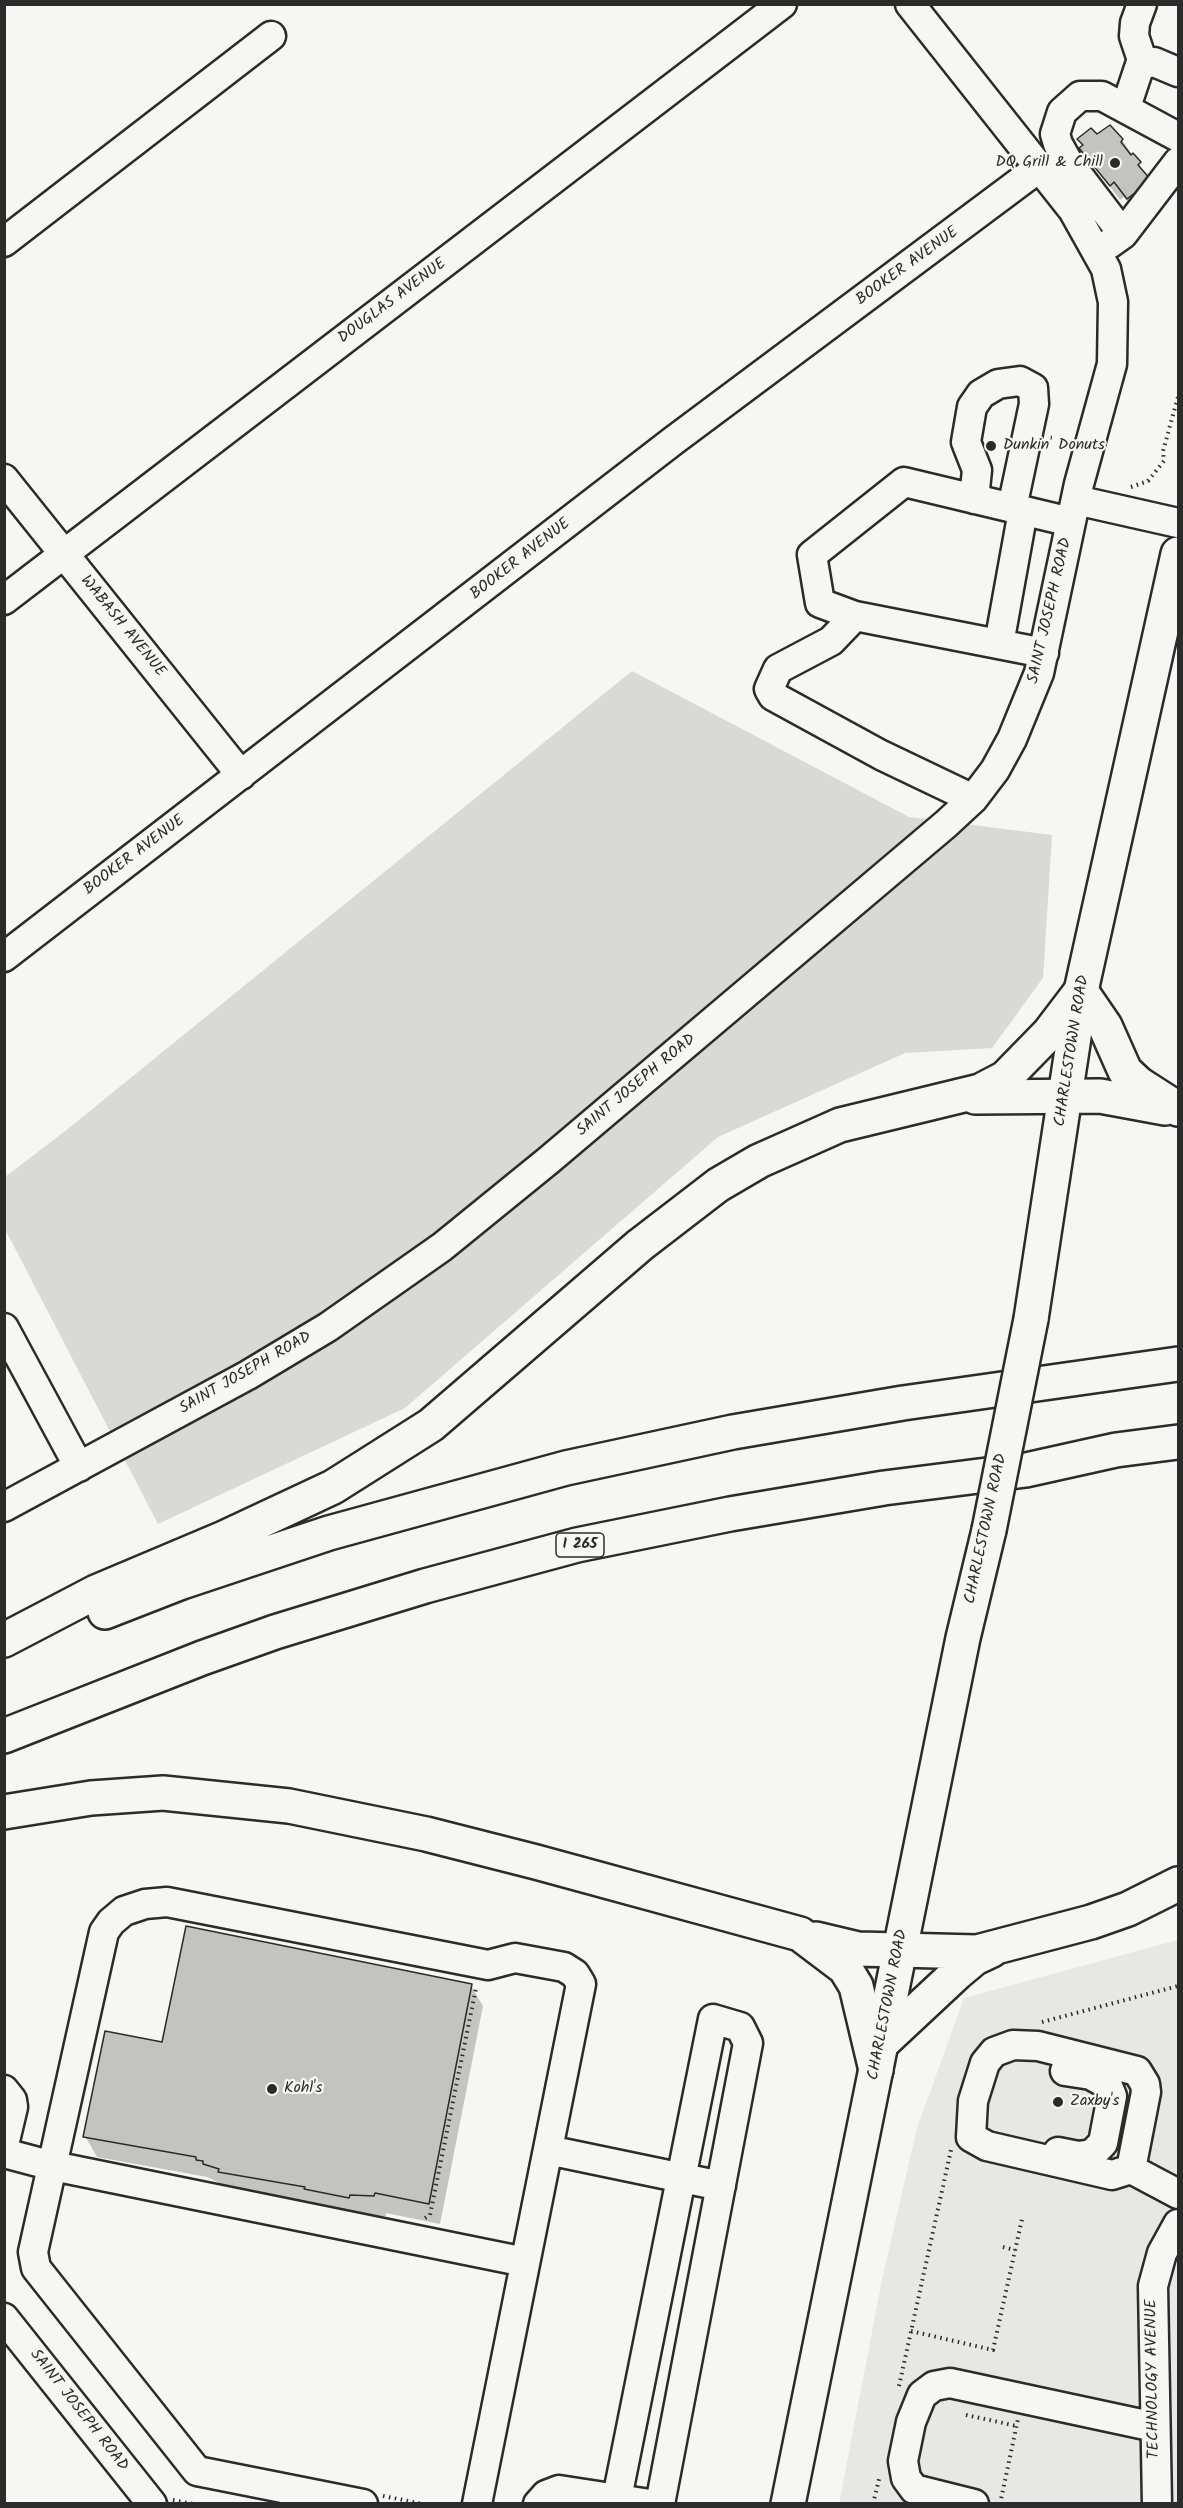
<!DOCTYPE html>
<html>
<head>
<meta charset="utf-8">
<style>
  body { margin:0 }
  #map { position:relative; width:1183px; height:2508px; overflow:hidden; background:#f6f6f2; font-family:Kalam,sans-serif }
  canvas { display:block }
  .frame { position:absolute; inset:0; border:6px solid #2b2b2b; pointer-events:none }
</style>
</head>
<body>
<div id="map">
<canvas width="1183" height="2508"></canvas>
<div class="frame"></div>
</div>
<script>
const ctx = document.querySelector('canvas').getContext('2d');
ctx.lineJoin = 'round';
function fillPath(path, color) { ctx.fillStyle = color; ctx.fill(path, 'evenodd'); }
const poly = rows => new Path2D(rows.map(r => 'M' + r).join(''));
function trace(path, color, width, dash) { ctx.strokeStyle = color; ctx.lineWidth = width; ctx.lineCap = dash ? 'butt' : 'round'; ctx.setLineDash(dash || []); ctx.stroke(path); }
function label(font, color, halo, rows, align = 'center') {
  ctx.font = font + ' Kalam,sans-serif'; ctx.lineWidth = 4.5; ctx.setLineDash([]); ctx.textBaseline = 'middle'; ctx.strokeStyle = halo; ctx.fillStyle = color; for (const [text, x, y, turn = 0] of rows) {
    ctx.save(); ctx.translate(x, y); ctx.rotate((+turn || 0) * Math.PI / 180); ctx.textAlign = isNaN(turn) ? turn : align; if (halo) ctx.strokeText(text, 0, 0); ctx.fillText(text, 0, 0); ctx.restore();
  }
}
const built = poly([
  [1178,1940,1178,2503,839,2504,882,2280,917,2128,964,1998]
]);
const green = poly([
  [632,671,909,817,1052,835,1043,978,992,1048,905,1053,718,1137,405,1408,158,1524,5,1229,5,1177,64,1132]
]);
const shadow = poly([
  [1096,136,1122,140,1149,178,1137,213,1124,197,1120,200,1081,148,1083,146,1079,139],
  [471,1986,483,2006,440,2224,386,2213,386,2216,361,2216,230,2188,207,2177,97,2157,85,2136,163,2044]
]);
const building = poly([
  [1110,125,1123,139,1121,142,1131,155,1133,153,1141,162,1138,165,1151,180,1127,199,1114,182,1110,186,1079,148,1083,145,1077,139,1091,128,1097,134,1110,125],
  [186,1926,472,1984,429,2204,375,2193,374,2196,350,2195,349,2198,304,2189,305,2187,218,2172,219,2169,203,2164,203,2161,196,2160,196,2157,83,2137,105,2031,162,2042,186,1926]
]);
const path = poly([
  [1131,487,1148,481,1164,461,1163,451,1178,397],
  [1042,2022,1178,1986],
  [425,2218,430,2215,476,1988],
  [1003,2247,1015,2250],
  [911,2331,993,2350,1022,2219],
  [899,2386,951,2150],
  [966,2415,1017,2426],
  [383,2496,423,2504],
  [173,2500,193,2504],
  [873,2504,880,2475],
  [1000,2504,1018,2419]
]);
const minor = poly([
  [1142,4,1135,23,1134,36,1143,63],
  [1126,107,1140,65,1154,62,1178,72],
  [1123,234,1068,162,1058,144,1055,134,1062,112,1080,96,1102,96,1178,137],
  [4,242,271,36],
  [1109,244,1123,234,1178,162],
  [4,479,241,775],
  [974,499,977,470,966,442,972,407,981,394,998,384,1020,381,1033,388,1034,404,1012,508],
  [1076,500,1178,523],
  [4,600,782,4],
  [855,616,831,641,778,669,769,689,773,696,881,755,973,799],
  [999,644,1023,511],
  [1044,653,855,616,820,603,812,555,904,482,1071,522],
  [4,957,673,441,1040,167],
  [4,1328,79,1467],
  [4,1507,248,1375,328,1327,442,1247,549,1160,946,824,973,799,995,770,1012,739,1039,673,1079,484,1112,364,1113,302,1106,269,1073,210,910,4],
  [4,2090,12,2100,13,2107,4,2145],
  [548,2150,721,2186],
  [1058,2152,1078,2156,1092,2154,1103,2143,1112,2096,1107,2084,1091,2075,1065,2071],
  [4,2153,53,2166,525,2262],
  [1131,2169,1146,2092,1145,2084,1137,2071,1038,2046,1013,2045,994,2052,985,2063,973,2101,971,2137,987,2146,1112,2175,1131,2169,1178,2194],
  [4,2318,152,2504],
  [617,2498,713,2019,740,2027,748,2043,660,2504],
  [363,2504,197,2471,36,2268,33,2252,104,1932,111,1922,124,1911,145,1904,167,1902,488,1965,515,1958,564,1967,575,1974,581,1984,477,2504],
  [538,2504,546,2495,559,2490,650,2504],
  [974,2504,914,2489,906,2478,903,2461,911,2422,922,2395,934,2386,950,2383,1155,2427],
  [1157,2504,1153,2286,1162,2253,1178,2224]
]);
const major = poly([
  [1031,1319,1081,991,1178,554],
  [788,2504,963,1638,989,1530]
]);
const highway = poly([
  [975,1097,1100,1096,1165,1108],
  [105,1612,182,1582,329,1533,566,1468,733,1432,903,1403,1178,1364],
  [4,1640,96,1592,224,1538,333,1487,431,1425,640,1245,718,1185,759,1161,840,1125,980,1091,1005,1078,1049,1033,1081,991,1105,1026,1125,1071,1139,1084,1178,1109],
  [4,1736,202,1658,275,1632,425,1586,577,1545,730,1514,884,1488,1026,1470,1116,1450,1178,1442],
  [4,1812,91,1798,163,1793,289,1806,426,1834,536,1862,800,1934,845,1968,856,1986,876,2070],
  [816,1939,858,1949,977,1952,1091,1922,1128,1909,1178,1884],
  [882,2043,957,1973,975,1958,992,1950]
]);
const majorBridge = poly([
  [989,1530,1031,1319]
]);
const markers = [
  [1115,163,6,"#2b2b2b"],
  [991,446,6,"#2b2b2b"],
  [272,2089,6,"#2b2b2b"],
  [1058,2102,6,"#2b2b2b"]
];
const shields = [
  [580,1545,48]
];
const shieldNames = [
  ["I 265",580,1545]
];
const poiNames = [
  ["DQ Grill & Chill",1103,163,"right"],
  ["Dunkin' Donuts",1003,446],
  ["Kohl's",284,2089],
  ["Zaxby's",1070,2102]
];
const streetNames = [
  ["BOOKER AVENUE",908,267,-36],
  ["DOUGLAS AVENUE",393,302,-37],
  ["BOOKER AVENUE",521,560,-38],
  ["SAINT JOSEPH ROAD",1051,611,-77],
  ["WABASH AVENUE",122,627,51],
  ["BOOKER AVENUE",135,856,-37],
  ["CHARLESTOWN ROAD",1073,1051,-81],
  ["SAINT JOSEPH ROAD",637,1086,-40],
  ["SAINT JOSEPH ROAD",246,1374,-30],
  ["CHARLESTOWN ROAD",987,1529,-78],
  ["CHARLESTOWN ROAD",889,2005,-79],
  ["TECHNOLOGY AVENUE",1154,2379,-91],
  ["SAINT JOSEPH ROAD",78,2411,52]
];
fillPath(built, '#e7e7e3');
fillPath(green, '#d9d9d5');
fillPath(shadow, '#0003');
fillPath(building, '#c3c3c0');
trace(building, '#2b2b2b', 1.5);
trace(minor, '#2b2b2b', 33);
trace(major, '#2b2b2b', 38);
trace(highway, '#2b2b2b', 38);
trace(path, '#2b2b2b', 4, [1.5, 4.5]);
trace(minor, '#f6f6f2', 28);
trace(major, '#f6f6f2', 33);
trace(highway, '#f6f6f2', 33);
trace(majorBridge, '#2b2b2b', 38, []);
trace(majorBridge, '#f6f6f2', 33);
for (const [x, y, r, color] of markers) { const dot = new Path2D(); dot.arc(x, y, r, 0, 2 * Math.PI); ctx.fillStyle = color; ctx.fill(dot); trace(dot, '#f6f6f2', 2); }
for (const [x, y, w] of shields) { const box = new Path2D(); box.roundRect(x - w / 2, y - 12, w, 24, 4.5); ctx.fillStyle = '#f6f6f2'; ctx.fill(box); trace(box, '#2b2b2b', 1.5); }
label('bold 15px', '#2b2b2b', null, shieldNames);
label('16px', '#2b2b2b', '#f6f6f2', poiNames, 'left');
label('16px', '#2b2b2b', '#f6f6f2', streetNames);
</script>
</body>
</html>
